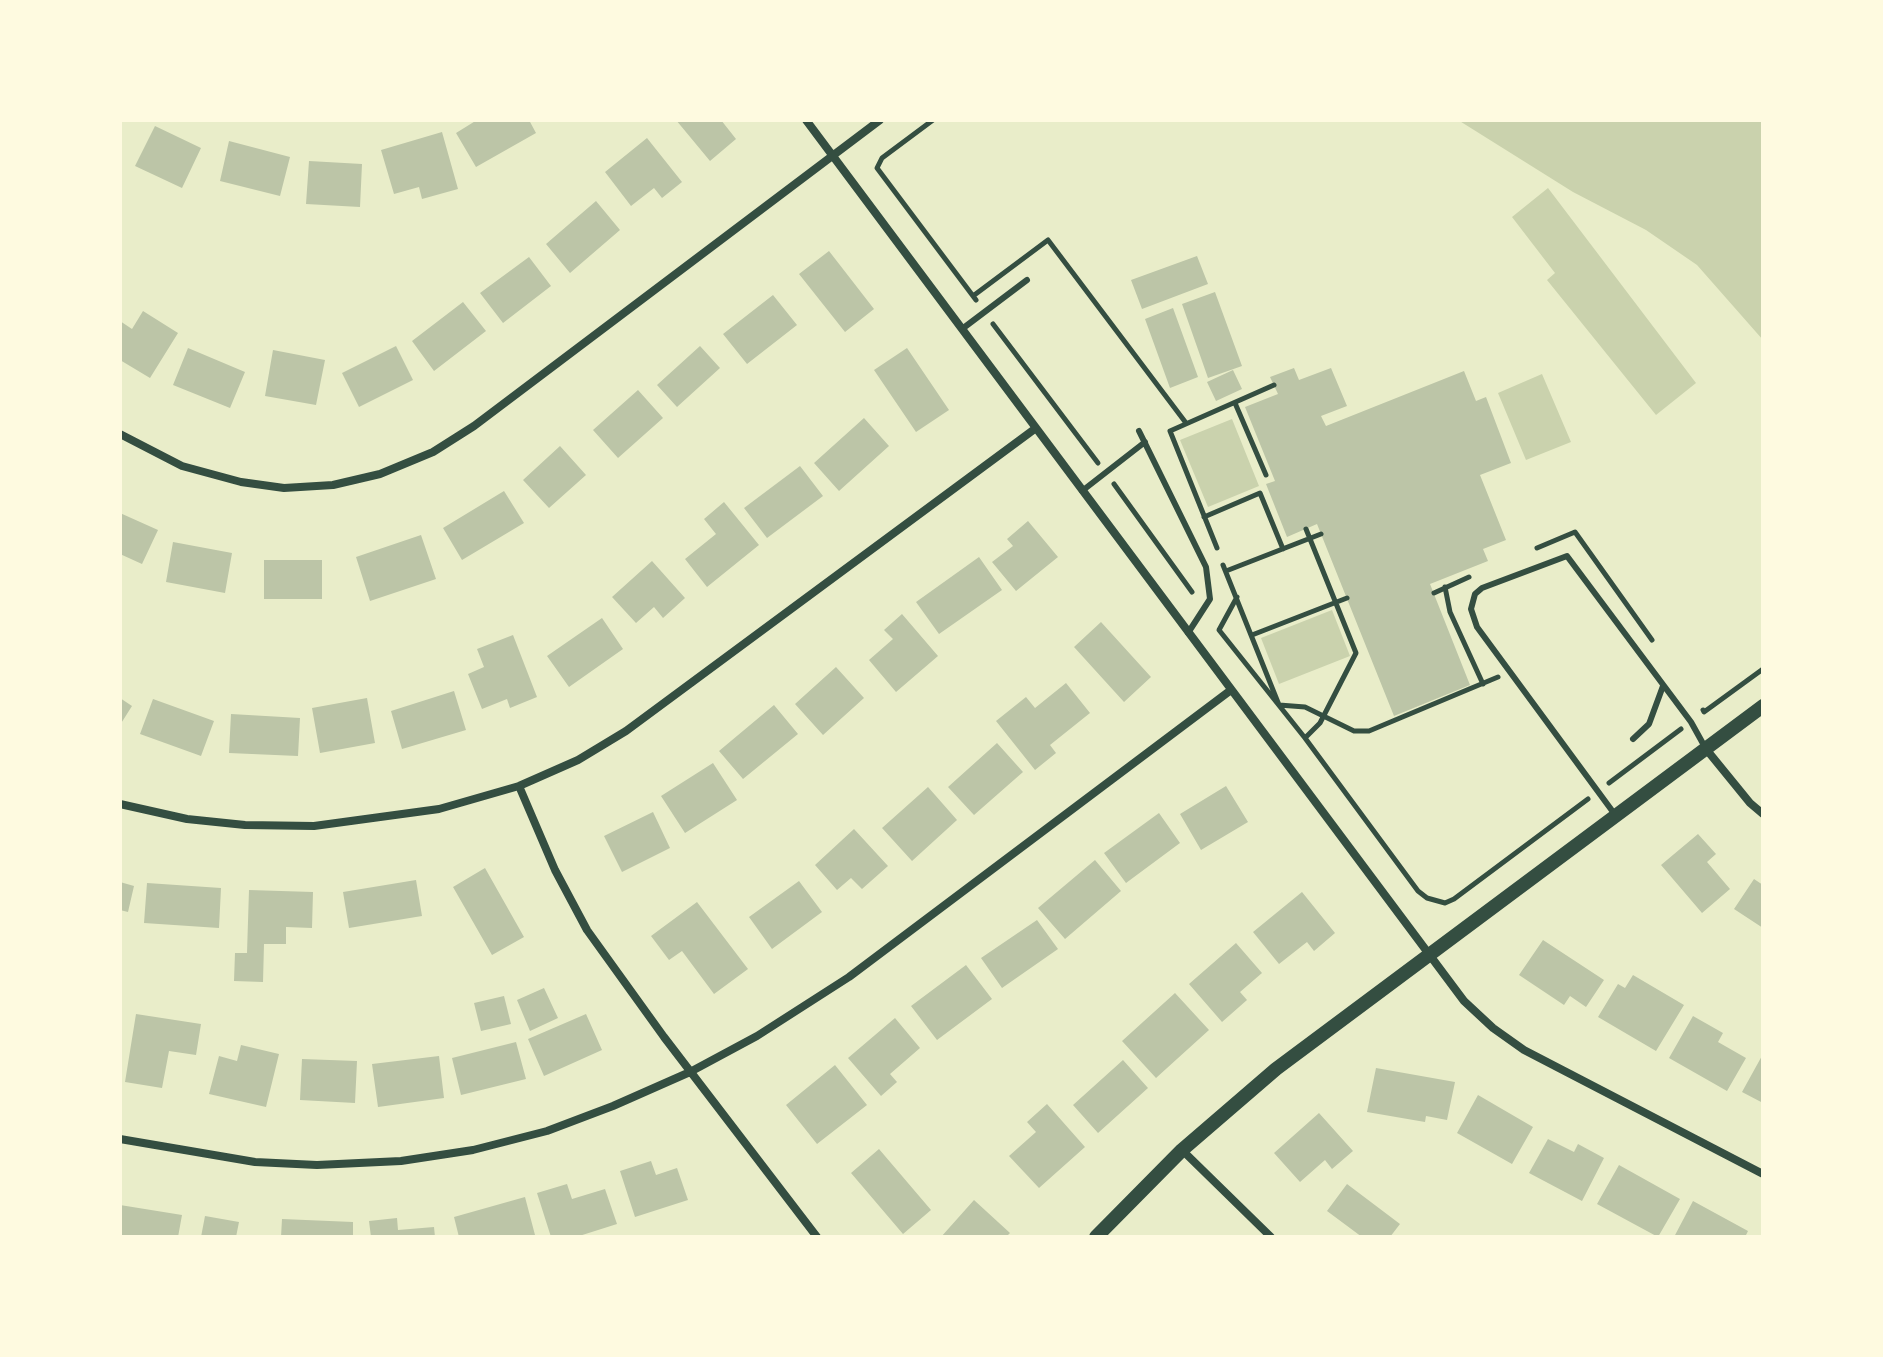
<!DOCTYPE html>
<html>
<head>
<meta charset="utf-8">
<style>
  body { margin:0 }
  #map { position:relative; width:1883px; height:1357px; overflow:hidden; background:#e9edc9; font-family:Rubik,sans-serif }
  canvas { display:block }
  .frame { position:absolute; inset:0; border:122px solid #fefae0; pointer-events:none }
</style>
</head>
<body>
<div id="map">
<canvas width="1883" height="1357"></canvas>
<div class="frame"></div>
</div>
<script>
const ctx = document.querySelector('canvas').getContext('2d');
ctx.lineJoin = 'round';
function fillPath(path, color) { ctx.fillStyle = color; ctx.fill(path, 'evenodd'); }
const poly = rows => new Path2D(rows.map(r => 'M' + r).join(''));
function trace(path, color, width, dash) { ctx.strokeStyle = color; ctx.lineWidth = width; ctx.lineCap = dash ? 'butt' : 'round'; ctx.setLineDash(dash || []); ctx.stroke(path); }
const green = poly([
  [1458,120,1763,120,1763,340,1697,265,1646,230,1573,192],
  [1548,188,1696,383,1656,415,1547,280,1555,273,1512,217],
  [1542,374,1571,442,1526,460,1498,393],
  [1232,419,1259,486,1208,507,1180,440],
  [1332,610,1350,656,1279,684,1261,638]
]);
const building = poly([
  [477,120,529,120,536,133,476,167,456,133],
  [676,120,721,120,736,139,710,161],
  [155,126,201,148,182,188,135,166],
  [442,132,458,189,422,199,419,187,394,194,381,150],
  [647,138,682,182,662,198,654,188,631,206,605,172],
  [229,141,290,157,280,196,220,181],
  [309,161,362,164,360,207,306,204],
  [596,201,620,230,570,273,546,244],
  [829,251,874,309,845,332,799,274],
  [1197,256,1208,284,1142,309,1131,280],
  [529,257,551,286,503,323,480,293],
  [1215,292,1242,366,1208,378,1182,304],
  [773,295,797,325,747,364,723,334],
  [463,302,486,331,434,371,412,341],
  [1173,308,1198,377,1170,388,1145,319],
  [143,311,178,333,150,378,120,360,120,321,132,329],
  [396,346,413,380,359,407,342,373],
  [700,346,720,368,677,407,657,385],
  [188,348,245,372,230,408,173,385],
  [907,348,949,410,916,432,874,370],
  [273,350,325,360,316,405,265,396],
  [1294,368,1299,380,1331,368,1347,406,1321,416,1326,426,1464,371,1476,401,1486,397,1511,463,1480,475,1506,540,1483,549,1488,561,1430,584,1470,685,1394,716,1317,524,1287,537,1266,484,1275,481,1245,407,1278,394,1270,377],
  [1233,370,1242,389,1216,401,1207,382],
  [638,390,663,418,618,458,593,430],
  [864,418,889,446,839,491,814,463],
  [560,446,586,475,549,508,523,480],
  [800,466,823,496,767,538,744,508],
  [504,491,524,523,462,560,443,528],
  [724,502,759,545,707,587,685,559,716,534,704,519],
  [120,513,158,530,142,564,120,554],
  [1028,521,1058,557,1016,591,992,562,1013,546,1007,539],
  [421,535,436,579,370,601,356,557],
  [173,542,232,553,225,593,166,582],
  [979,557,1002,590,939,634,916,602],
  [264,560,322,560,322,599,264,599],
  [652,561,685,598,663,618,654,607,636,623,612,597],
  [902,614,938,656,896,692,869,660,893,639,884,630],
  [602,618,623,649,569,687,547,656],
  [1101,622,1151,677,1124,702,1074,647],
  [513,635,537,697,510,708,507,699,482,709,468,674,484,667,477,649],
  [836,667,864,698,823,735,795,704],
  [1066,683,1090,713,1050,745,1056,753,1035,770,996,721,1026,697,1035,708],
  [454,691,466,730,402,749,391,711],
  [120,698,132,706,120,725],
  [367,698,375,743,320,753,312,708],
  [153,699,214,721,201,756,140,734],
  [774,705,798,734,743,779,719,751],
  [231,714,300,718,298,756,229,753],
  [997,743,1023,772,974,815,948,787],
  [713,763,737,800,685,833,661,796],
  [1226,786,1248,822,1201,850,1180,814],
  [928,787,957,820,912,861,882,828],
  [653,812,670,848,622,872,604,836],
  [1159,813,1180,843,1126,883,1104,853],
  [854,829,888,866,862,889,851,878,837,890,815,865],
  [1698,834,1716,854,1707,862,1730,889,1702,913,1661,865],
  [1095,860,1121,891,1065,939,1038,908],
  [485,868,524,937,492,955,453,887],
  [1754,879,1763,885,1763,928,1734,909],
  [416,880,422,916,349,928,343,892],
  [799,881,822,912,772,949,749,917],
  [120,882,134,886,128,912,120,910],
  [147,883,221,888,219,928,144,923],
  [249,890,313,892,312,928,286,927,286,944,264,944,263,982,234,981,235,953,247,953],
  [1302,892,1335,933,1314,951,1307,942,1279,964,1253,932],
  [697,902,748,969,714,994,682,951,669,960,651,936],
  [1037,920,1058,949,1002,988,981,958],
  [1543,940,1604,980,1586,1007,1570,996,1564,1005,1519,975],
  [1236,943,1262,973,1240,992,1247,1000,1222,1022,1189,984],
  [966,965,992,999,937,1040,911,1006],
  [1633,975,1684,1005,1656,1051,1598,1017,1618,984,1625,988],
  [544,988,558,1018,530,1031,517,1000],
  [1175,993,1209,1030,1156,1078,1122,1041],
  [504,996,511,1024,481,1031,474,1003],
  [136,1014,201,1024,196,1055,169,1051,162,1088,125,1082],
  [586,1014,602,1050,544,1076,528,1039],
  [1693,1016,1723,1033,1718,1042,1746,1058,1727,1091,1669,1058],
  [895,1018,920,1048,890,1074,897,1082,881,1096,848,1058],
  [516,1042,526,1079,461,1095,452,1058],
  [241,1045,279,1054,266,1107,209,1094,219,1056,237,1061],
  [1763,1054,1763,1103,1742,1092],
  [439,1056,444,1098,378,1107,372,1064],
  [302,1059,357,1061,355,1103,300,1100],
  [1123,1060,1148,1088,1098,1133,1073,1105],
  [835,1065,867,1105,817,1144,786,1105],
  [1376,1068,1455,1082,1447,1120,1426,1116,1425,1122,1367,1112],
  [1478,1095,1533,1127,1512,1164,1457,1133],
  [1047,1104,1085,1147,1039,1188,1009,1156,1036,1132,1027,1122],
  [1319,1113,1353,1151,1332,1169,1325,1160,1300,1182,1274,1153],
  [1548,1139,1574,1152,1578,1144,1604,1158,1582,1201,1529,1173],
  [879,1149,931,1210,903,1234,851,1173],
  [651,1161,656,1175,677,1168,688,1200,635,1217,620,1171],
  [1619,1165,1680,1199,1658,1237,1597,1204],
  [567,1184,572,1199,605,1189,617,1224,576,1237,551,1237,537,1193],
  [1347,1184,1400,1224,1390,1237,1362,1237,1327,1211],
  [525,1197,535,1235,459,1237,454,1217],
  [974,1200,1010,1233,1006,1237,941,1237],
  [1693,1201,1748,1231,1745,1237,1674,1237],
  [120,1205,182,1215,178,1237,120,1237],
  [205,1216,239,1222,236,1237,201,1237],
  [397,1218,398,1230,434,1227,435,1237,371,1237,369,1221],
  [282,1219,353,1222,353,1237,281,1237]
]);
const path = poly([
  [933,120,882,158,877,168,976,300],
  [973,296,1048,240,1186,423],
  [993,324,1098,463],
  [1235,403,1266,475],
  [1114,484,1192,592],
  [1204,517,1260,493,1283,549],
  [1217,548,1170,431,1274,385],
  [1537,548,1575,532,1652,640],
  [1223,565,1279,705,1305,707,1354,731,1369,731,1498,677],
  [1226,571,1321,534],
  [1445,587,1450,612,1483,684],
  [1434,593,1469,577],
  [1237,597,1219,630,1305,738,1418,891,1427,898,1445,903,1454,899,1588,799],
  [1252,635,1347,598],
  [1703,710,1704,712,1763,669],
  [1305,738,1320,723,1356,653,1306,529],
  [1609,783,1681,729]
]);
const service = poly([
  [962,329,1027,280],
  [1139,431,1206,567,1210,599,1188,633],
  [1082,491,1145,442],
  [1633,739,1649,724,1663,686],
  [1616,816,1477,627,1471,609,1475,594,1482,588,1567,556,1691,722,1706,749]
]);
const minor = poly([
  [806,120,1464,1001,1493,1028,1524,1050,1763,1174],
  [120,434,182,466,241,482,284,488,333,485,380,474,433,452,474,426,880,120],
  [1706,749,1750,803,1763,814],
  [519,786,555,870,587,930,664,1037,817,1237],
  [120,804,187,819,245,825,314,826,439,809,519,786,578,760,626,731,1036,428],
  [120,1139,255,1162,317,1165,401,1161,473,1150,547,1131,613,1106,690,1072,757,1036,849,977,1231,690],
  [1182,1150,1271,1237]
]);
const tertiary = poly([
  [1096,1237,1182,1150,1276,1069,1763,706]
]);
fillPath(green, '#cad2ad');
fillPath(building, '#bcc5a7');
trace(path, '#344e41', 5);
trace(service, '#344e41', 6);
trace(minor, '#344e41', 8);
trace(tertiary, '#344e41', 14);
</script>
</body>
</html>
